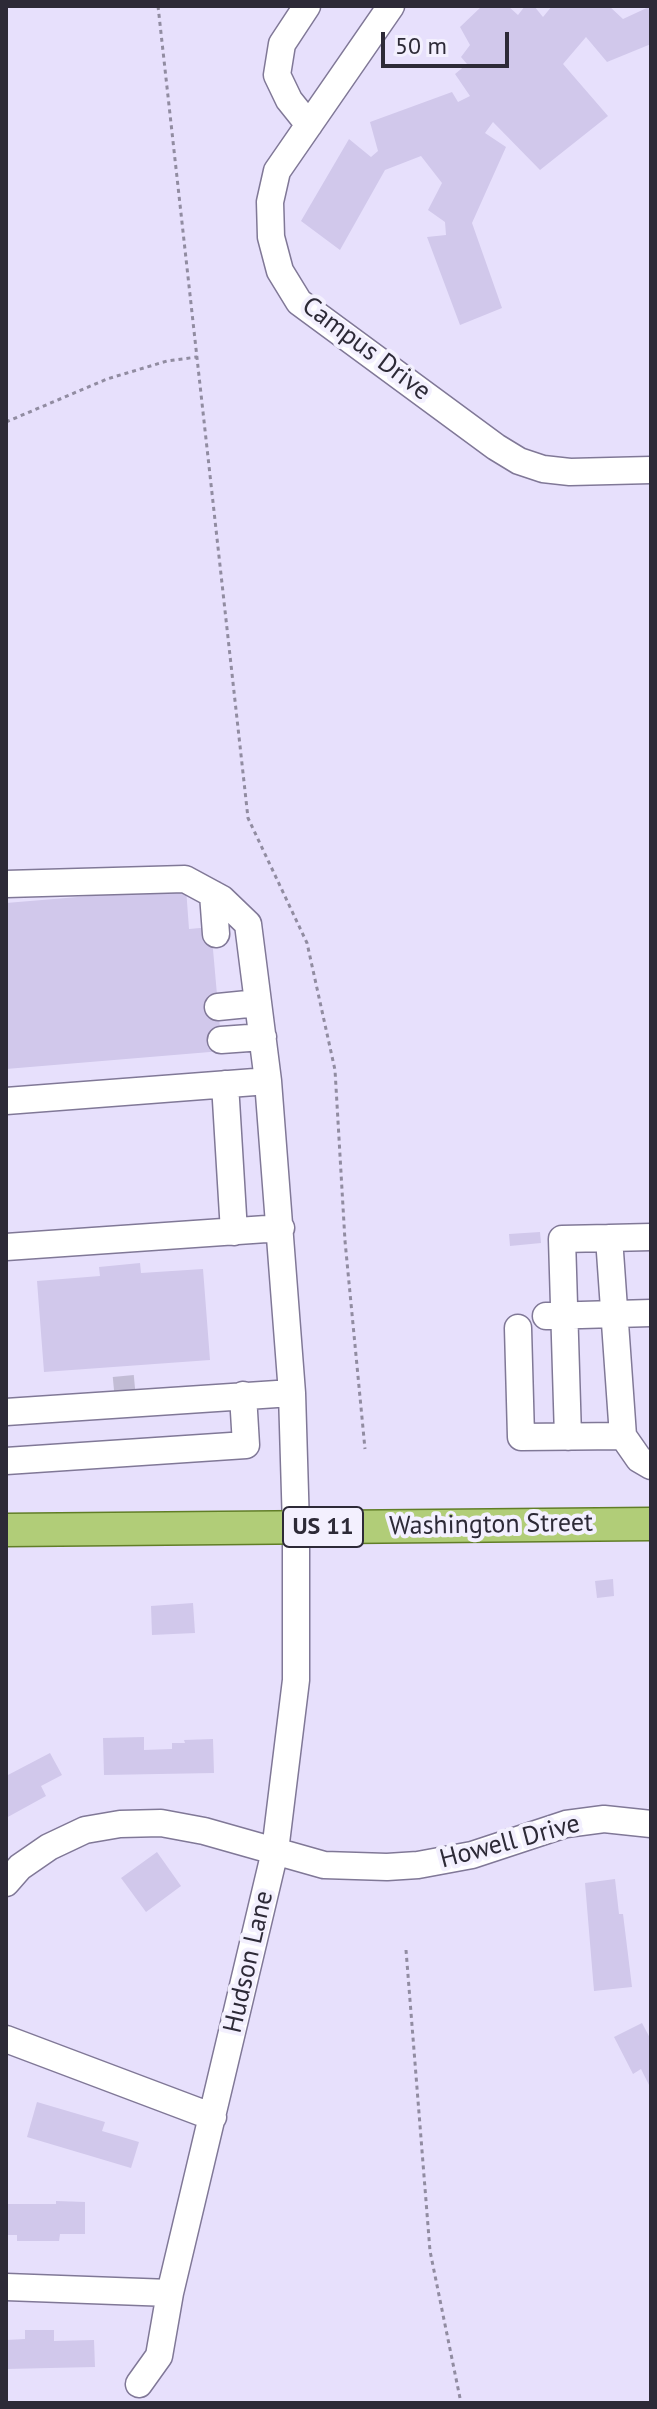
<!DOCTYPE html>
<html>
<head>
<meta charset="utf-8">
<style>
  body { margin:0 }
  #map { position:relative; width:657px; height:2409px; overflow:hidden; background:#e7e0fc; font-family:"PT Sans",sans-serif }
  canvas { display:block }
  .frame { position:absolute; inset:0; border:8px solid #2d2a37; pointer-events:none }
  .scale { position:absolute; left:381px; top:32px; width:128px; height:36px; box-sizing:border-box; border:4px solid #2d2a37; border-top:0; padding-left:10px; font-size:24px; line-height:28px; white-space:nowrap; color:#2d2a37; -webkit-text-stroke:6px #f3f0fe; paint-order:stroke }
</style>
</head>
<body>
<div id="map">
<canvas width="657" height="2409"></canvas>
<div class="frame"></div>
<div class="scale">50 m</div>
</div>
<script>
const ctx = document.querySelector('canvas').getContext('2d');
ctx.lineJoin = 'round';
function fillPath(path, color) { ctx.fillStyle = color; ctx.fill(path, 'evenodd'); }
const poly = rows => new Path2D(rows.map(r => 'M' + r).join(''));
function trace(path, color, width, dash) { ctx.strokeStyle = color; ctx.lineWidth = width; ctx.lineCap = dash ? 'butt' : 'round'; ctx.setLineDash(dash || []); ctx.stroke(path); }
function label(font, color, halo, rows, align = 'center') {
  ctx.font = font + ' "PT Sans",sans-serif'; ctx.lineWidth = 8; ctx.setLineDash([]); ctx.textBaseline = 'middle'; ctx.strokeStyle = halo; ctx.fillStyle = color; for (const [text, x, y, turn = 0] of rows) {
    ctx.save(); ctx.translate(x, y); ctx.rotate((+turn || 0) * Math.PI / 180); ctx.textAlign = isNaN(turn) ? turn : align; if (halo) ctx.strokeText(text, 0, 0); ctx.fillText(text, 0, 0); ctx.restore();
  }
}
const building = poly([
  [482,6,508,6,518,15,525,6,534,6,543,17,552,6,609,6,623,19,651,6,651,44,607,62,586,37,563,64,608,116,540,170,493,122,485,133,506,147,472,223,502,308,460,325,427,237,446,235,445,222,428,210,442,183,421,156,385,170,340,250,301,221,349,139,371,157,378,151,370,122,452,92,458,102,470,96,455,74,467,64,461,57,470,45,460,27],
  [186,888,189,929,211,927,222,1051,6,1069,6,903],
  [540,1232,541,1243,510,1246,509,1234],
  [140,1263,141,1273,203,1269,210,1360,44,1372,37,1281,100,1276,99,1267],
  [613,1579,614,1596,597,1598,595,1581],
  [193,1603,195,1633,152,1635,151,1606],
  [144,1737,144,1750,172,1749,172,1743,185,1743,184,1740,213,1739,214,1773,104,1775,103,1738],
  [50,1753,62,1775,41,1786,46,1796,6,1818,6,1776],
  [157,1852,181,1886,146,1912,121,1878],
  [615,1879,619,1914,623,1914,632,1987,594,1991,585,1883],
  [642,2023,651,2040,651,2089,641,2069,633,2074,614,2037],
  [37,2102,105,2122,102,2131,139,2142,131,2168,27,2137],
  [56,2201,85,2202,85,2234,60,2234,59,2241,17,2241,17,2235,6,2235,6,2204,56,2204],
  [25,2330,54,2330,54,2341,94,2340,95,2367,6,2369,6,2340,25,2339]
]);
const minorTunnel = poly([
  [114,1390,135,1388]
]);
const path = poly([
  [158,6,248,818,307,943,335,1070,345,1241,365,1449],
  [6,422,107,379,167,361,197,357],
  [406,1950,430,2251,461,2403]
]);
const minor = poly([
  [307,6,282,44,277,75,289,100,309,125],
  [391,6,277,171,270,202,271,237,280,271,299,302,496,447,519,461,543,469,570,472,651,470],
  [6,884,185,879,222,899,248,924,268,1081,292,1393,296,1527,296,1680,275,1851,170,2293,159,2356,139,2384],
  [213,894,216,934],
  [218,1007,258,1003],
  [221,1040,263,1037],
  [225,1084,234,1232],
  [6,1101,268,1081],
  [651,1237,609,1238,623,1436,639,1459,651,1466],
  [6,1247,281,1228],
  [546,1316,651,1313],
  [518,1328,521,1437,623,1436],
  [6,1412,292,1393],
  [568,1437,562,1239,609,1238],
  [6,1461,246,1445,243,1395],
  [6,1883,20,1867,49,1847,85,1830,120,1824,161,1823,204,1831,324,1865,387,1867,418,1865,472,1855,566,1824,604,1819,651,1824],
  [6,2039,213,2117],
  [6,2287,170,2293]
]);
const major = poly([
  [6,1530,651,1524]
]);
const shields = [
  [323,1527,80]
];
const shieldNames = [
  ["US 11",323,1527]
];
const streetNames = [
  ["Campus Drive",366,349,37],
  ["Washington Street",491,1525,-1],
  ["Howell Drive",510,1842,-15],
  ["Hudson Lane",249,1962,-77]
];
fillPath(building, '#d1c8eb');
trace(minorTunnel, '#c2bcd5', 26, [26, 13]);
trace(minor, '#807897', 29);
trace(major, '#617e27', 35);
trace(path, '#918ca1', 3, [4, 4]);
trace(minor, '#fff', 26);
trace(major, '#b1cd78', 32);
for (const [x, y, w] of shields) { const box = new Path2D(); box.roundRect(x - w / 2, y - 20, w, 40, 6); ctx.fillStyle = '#f3f0fe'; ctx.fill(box); trace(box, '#2d2a37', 2); }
label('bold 24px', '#2d2a37', null, shieldNames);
label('26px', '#2d2a37', '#f3f0fe', streetNames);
</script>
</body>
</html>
